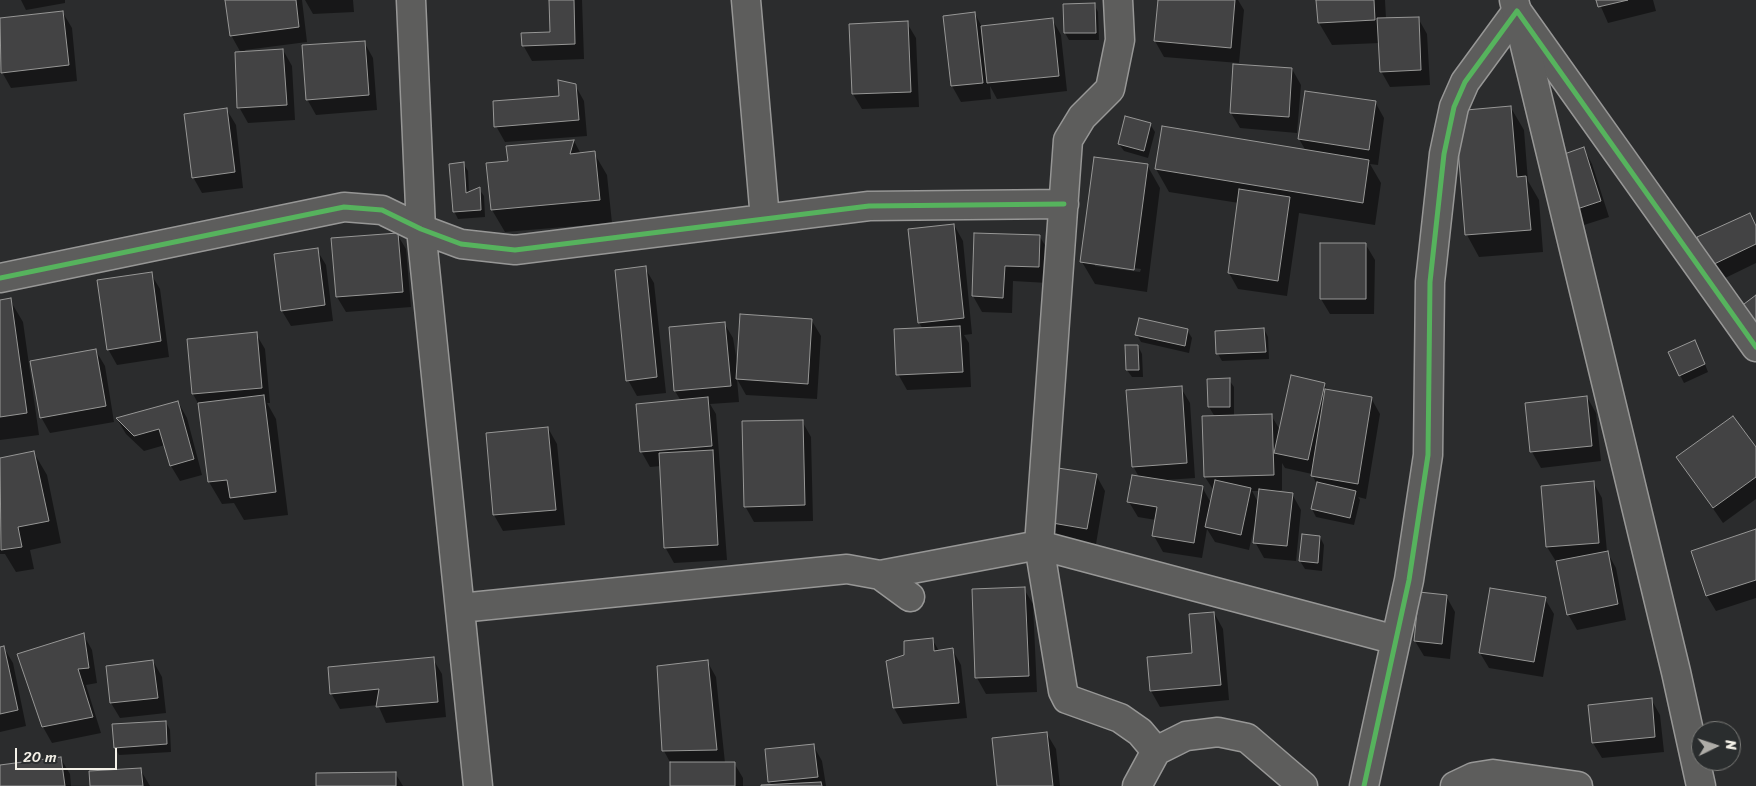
<!DOCTYPE html>
<html>
<head>
<meta charset="utf-8">
<style>
  body { margin:0 }
  #map { position:relative; width:1756px; height:786px; overflow:hidden; background:#2b2c2d; font-family:Sriracha,sans-serif }
  canvas { display:block }
  .north { position:absolute; left:1691px; top:721px; width:50px; height:50px; box-sizing:border-box; background:#2a2d2e; border:1px solid #7b7b78; border-radius:50%; rotate:86deg; font-size:14px; font-weight:700; line-height:20px; text-align:center; color:#f4f1e8 }
  .north::after { content:''; display:block; margin:auto; width:18px; height:22px; background:#aeaca7; clip-path:polygon(50% 0,100% 100%,50% 72%,0 100%) }
  .scale { position:absolute; left:15px; top:748px; width:102px; height:22px; box-sizing:border-box; border:2px solid #f4f1e8; border-top:0; padding-left:6px; font-size:15px; line-height:18px; white-space:nowrap; color:#f4f1e8; -webkit-text-stroke:4px #2a2d2e; paint-order:stroke }
</style>
</head>
<body>
<div id="map">
<canvas width="1756" height="786"></canvas>
<div class="north">N</div>
<div class="scale">20 m</div>
</div>
<script>
const ctx = document.querySelector('canvas').getContext('2d');
ctx.lineJoin = 'round';
function fillPath(path, color) { ctx.fillStyle = color; ctx.fill(path, 'evenodd'); }
const poly = rows => new Path2D(rows.map(r => 'M' + r).join(''));
function trace(path, color, width, dash) { ctx.strokeStyle = color; ctx.lineWidth = width; ctx.lineCap = dash ? 'butt' : 'round'; ctx.setLineDash(dash || []); ctx.stroke(path); }
const shadow = poly([
  [21,0,65,0,65,3,26,10],
  [226,0,302,0,307,42,245,50,246,52,283,50,292,66,295,120,248,123,239,107,241,53,231,35],
  [305,0,353,0,354,12,313,14],
  [550,0,582,0,584,59,532,61,523,45,552,33],
  [1159,0,1238,0,1244,10,1239,63,1164,57,1155,41],
  [1318,0,1385,0,1386,19,1418,18,1427,34,1430,85,1390,87,1381,71,1380,43,1332,45,1319,23],
  [1598,0,1653,0,1656,11,1608,23],
  [1094,4,1098,12,1099,40,1069,40,1065,33],
  [63,13,72,28,77,81,11,88,2,72,0,19],
  [975,14,982,27,1052,19,1061,35,1067,91,997,99,990,86,991,99,961,102,952,86,944,17],
  [907,23,916,38,919,107,862,109,853,94],
  [364,42,373,58,377,110,316,115,307,99],
  [1292,69,1301,85,1297,133,1240,128,1231,113],
  [575,85,584,101,587,136,505,142,496,126,560,98],
  [1375,102,1384,118,1378,165,1370,164,1381,183,1375,225,1299,213,1287,296,1238,289,1229,273,1239,203,1169,192,1156,169,1306,151,1299,139],
  [1511,108,1524,130,1528,181,1539,200,1543,252,1479,257,1467,235,1456,113],
  [227,110,236,125,243,188,202,193,193,177],
  [1150,124,1155,132,1148,158,1124,151,1119,144],
  [574,141,581,154,594,153,607,175,612,223,505,232,492,210,509,162],
  [1584,149,1592,164,1609,217,1584,225,1575,210],
  [463,163,468,171,469,193,479,189,484,196,485,217,458,219,454,211],
  [1147,165,1160,188,1147,292,1095,284,1082,262],
  [1095,263,1141,269,1140,272,1095,266],
  [1749,214,1756,226,1756,263,1721,280,1712,265],
  [954,225,963,241,972,334,964,335,969,343,971,387,907,390,898,374,923,329,919,323],
  [397,234,406,249,411,307,346,312,337,297],
  [976,234,1040,237,1049,252,1048,283,1013,281,1012,313,982,312,973,296],
  [1366,245,1375,260,1374,314,1330,314,1321,299],
  [317,250,326,265,333,321,291,326,282,311],
  [645,268,654,283,666,393,637,396,628,380],
  [151,274,160,289,169,357,117,365,108,349],
  [10,300,23,322,39,435,0,440,0,301],
  [812,321,821,336,817,399,746,395,737,379,739,402,710,404,716,414,727,560,674,563,665,547,661,466,650,467,641,451,681,401,675,391,670,328,724,323,733,338,738,368],
  [1264,329,1268,337,1269,359,1222,361,1218,354],
  [1187,330,1192,338,1189,353,1141,342,1137,335],
  [256,334,265,349,270,403,267,403,276,419,288,515,244,520,234,503,222,504,209,482,199,405,193,394],
  [1138,346,1142,354,1143,377,1132,377,1127,370],
  [1699,349,1708,372,1684,383,1680,375],
  [96,351,105,366,114,422,50,433,41,417],
  [1209,380,1229,380,1234,387,1234,416,1271,415,1280,430,1324,384,1328,391,1371,398,1380,414,1366,499,1358,497,1360,500,1354,525,1316,517,1312,509,1317,485,1312,474,1285,468,1282,463,1282,490,1272,492,1292,494,1301,510,1296,561,1264,558,1255,542,1256,528,1254,527,1249,550,1215,542,1207,529,1202,558,1163,552,1154,536,1156,520,1138,517,1129,502,1139,477,1133,466,1181,388,1190,403,1195,478,1166,480,1202,487,1211,503,1214,491,1205,477,1215,417,1209,407],
  [1252,491,1260,491,1259,504],
  [1587,397,1596,413,1601,461,1541,468,1532,452,1526,404],
  [178,402,187,418,202,475,180,481,171,466,165,445,144,451,126,434,117,419],
  [802,421,811,437,813,521,754,522,745,506],
  [548,428,557,444,565,525,503,531,494,515,487,434],
  [1756,449,1756,499,1723,523,1678,458],
  [34,453,47,475,61,543,30,550,34,569,16,572,5,554,0,554,0,459],
  [1096,475,1105,491,1096,544,1046,536,1037,520],
  [1593,482,1602,498,1607,552,1616,568,1626,620,1577,630,1568,614,1557,563,1547,547,1542,487],
  [1756,531,1756,598,1716,611,1707,596,1693,552],
  [1320,537,1324,545,1322,571,1305,569,1300,561],
  [1024,589,1033,604,1037,692,986,694,977,678,973,590],
  [1446,596,1455,612,1450,659,1424,656,1415,641],
  [1545,599,1554,614,1543,677,1489,668,1480,653],
  [1214,613,1223,629,1229,700,1160,707,1151,691,1148,658,1194,654],
  [83,634,92,650,97,683,86,685,101,733,52,743,43,727,19,655],
  [932,639,939,651,952,649,961,665,967,718,903,724,894,708,905,656],
  [0,648,4,648,13,663,26,726,0,732],
  [433,659,442,674,446,717,386,723,378,705,340,709,331,693],
  [153,661,162,677,166,713,120,718,111,703],
  [707,661,716,677,725,763,734,763,743,778,743,786,671,786,671,764,664,751,658,667],
  [1651,699,1660,715,1664,752,1602,758,1593,743],
  [166,722,170,730,171,752,119,755,115,747],
  [1047,734,1056,749,1060,786,998,786],
  [813,745,822,761,826,786,767,786,772,786,769,781],
  [61,759,70,774,71,786,0,786,0,767],
  [140,769,150,786,91,786],
  [395,773,403,786,317,786]
]);
const building = poly([
  [225,0,296,0,299,27,230,36,225,0],
  [549,0,574,0,575,44,522,46,521,33,550,32,549,0],
  [1158,0,1235,0,1231,48,1154,41,1158,0],
  [1316,0,1374,0,1375,20,1318,23,1316,0],
  [1596,0,1628,0,1598,7,1596,0],
  [1095,3,1096,33,1064,33,1063,4,1095,3],
  [63,11,69,65,1,73,0,18,63,11],
  [975,12,983,83,951,86,943,16,975,12],
  [1419,17,1421,70,1380,72,1377,18,1419,17],
  [1053,18,1059,76,987,83,981,26,1053,18],
  [908,21,911,92,852,94,849,24,908,21],
  [365,41,369,95,306,100,302,45,365,41],
  [283,49,287,105,237,108,235,52,283,49],
  [1233,64,1292,68,1289,117,1230,113,1233,64],
  [558,80,576,84,579,120,494,127,493,101,559,96,558,80],
  [1305,91,1376,101,1369,150,1298,139,1305,91],
  [1511,106,1517,177,1526,176,1531,230,1465,235,1455,111,1511,106],
  [227,108,235,172,192,178,184,114,227,108],
  [1125,116,1151,123,1144,151,1118,144,1125,116],
  [1162,126,1369,160,1363,203,1155,169,1162,126],
  [574,140,570,154,595,151,600,200,491,210,486,163,508,161,506,146,574,140],
  [1584,147,1601,201,1574,210,1556,157,1584,147],
  [1094,157,1148,164,1134,270,1080,262,1094,157],
  [464,162,466,193,480,187,481,210,453,212,449,164,464,162],
  [1239,189,1290,197,1278,281,1228,273,1239,189],
  [1750,213,1756,226,1756,244,1710,266,1697,237,1750,213],
  [954,224,964,318,918,323,908,229,954,224],
  [398,233,403,292,336,297,331,238,398,233],
  [974,233,1040,235,1039,267,1005,266,1003,298,972,296,974,233],
  [1320,243,1366,243,1366,299,1320,299,1320,243],
  [318,248,325,305,281,311,274,254,318,248],
  [646,266,657,377,626,381,615,270,646,266],
  [152,272,161,341,107,350,97,280,152,272],
  [1756,295,1756,338,1736,310,1756,295],
  [11,298,27,413,0,417,0,300,11,298],
  [740,314,812,319,808,384,736,379,740,314],
  [1139,318,1188,329,1185,346,1135,335,1139,318],
  [725,322,731,386,674,391,669,327,725,322],
  [960,326,963,372,896,375,894,329,960,326],
  [1264,328,1266,352,1216,354,1215,331,1264,328],
  [257,332,262,388,192,394,187,339,257,332],
  [1695,340,1705,364,1679,376,1668,352,1695,340],
  [1125,345,1138,345,1139,370,1126,370,1125,345],
  [96,349,106,406,40,418,30,361,96,349],
  [1291,375,1325,383,1308,460,1274,453,1291,375],
  [1230,378,1230,407,1208,407,1207,379,1230,378],
  [1182,386,1187,463,1132,467,1126,390,1182,386],
  [1325,389,1372,397,1358,484,1311,476,1325,389],
  [264,395,276,492,230,498,227,480,208,482,198,403,264,395],
  [1587,396,1592,446,1530,452,1525,403,1587,396],
  [708,397,712,446,640,452,636,404,708,397],
  [178,401,194,459,170,466,159,429,134,436,116,418,178,401],
  [1272,414,1274,475,1204,477,1202,416,1272,414],
  [1733,416,1756,447,1756,477,1713,508,1676,457,1733,416],
  [803,420,805,505,744,507,742,421,803,420],
  [548,427,556,510,493,515,486,433,548,427],
  [713,450,718,545,664,548,659,453,713,450],
  [34,451,49,521,18,527,22,547,1,550,0,458,34,451],
  [1045,466,1097,474,1087,529,1035,520,1045,466],
  [1132,475,1203,486,1194,543,1152,536,1157,507,1127,502,1132,475],
  [1215,480,1251,488,1241,535,1205,527,1215,480],
  [1594,481,1599,543,1546,547,1541,486,1594,481],
  [1317,482,1356,491,1350,518,1311,509,1317,482],
  [1259,489,1293,493,1287,546,1253,543,1259,489],
  [1756,529,1756,580,1706,596,1691,551,1756,529],
  [1302,534,1320,536,1318,563,1299,561,1302,534],
  [1608,551,1618,604,1567,615,1556,561,1608,551],
  [1025,587,1029,676,975,678,972,589,1025,587],
  [1490,588,1546,597,1534,662,1479,653,1490,588],
  [1419,592,1447,595,1442,644,1414,641,1419,592],
  [1214,612,1221,685,1150,691,1147,657,1192,653,1189,614,1214,612],
  [84,633,89,668,78,669,93,717,42,727,17,654,84,633],
  [933,638,934,651,953,648,959,703,893,708,886,661,904,655,904,641,933,638],
  [4,646,18,710,0,714,0,647,4,646],
  [434,657,438,702,376,707,379,689,330,694,328,667,434,657],
  [153,660,158,698,110,703,106,666,153,660],
  [708,660,717,750,662,751,657,666,708,660],
  [1652,698,1655,737,1592,743,1588,705,1652,698],
  [166,721,167,744,114,748,112,724,166,721],
  [1047,732,1053,786,997,786,992,738,1047,732],
  [814,744,818,777,768,782,765,749,814,744],
  [61,757,65,786,0,786,0,765,61,757],
  [670,762,735,762,735,786,670,786,670,762],
  [141,768,143,786,90,786,89,771,141,768],
  [396,772,396,786,316,786,316,773,396,772],
  [821,782,822,786,761,786,761,785,821,782]
]);
const street = poly([
  [411,0,421,229,478,786],
  [746,0,765,219],
  [1118,0,1120,40,1110,89,1082,117,1068,140,1039,545,1063,691,1067,699,1120,718,1140,732,1156,751],
  [0,278,344,207,382,210,421,229,461,244,515,250,869,206,1064,204],
  [880,575,1039,545,1396,640],
  [460,608,847,569,880,575,910,597],
  [1137,786,1156,751,1186,736,1218,732,1247,738,1303,786],
  [1364,786,1409,580,1428,455,1430,282,1444,154,1454,107,1465,82,1517,11,1756,347],
  [1455,786,1474,777,1493,774,1578,786]
]);
const secondary = poly([
  [1514,0,1676,672,1701,786]
]);
const cycleway = poly([
  [0,278,344,207,382,210,421,229,461,244,515,250,869,206,1064,204],
  [1364,786,1409,580,1428,455,1430,282,1444,154,1454,107,1465,82,1517,11,1756,347]
]);
fillPath(shadow, '#0007');
fillPath(building, '#434344');
trace(building, '#979796', 1);
trace(street, '#979796', 31);
trace(secondary, '#979796', 31);
trace(street, '#5d5d5c', 28);
trace(secondary, '#5d5d5c', 28);
trace(cycleway, '#56b35d', 5);
</script>
</body>
</html>
